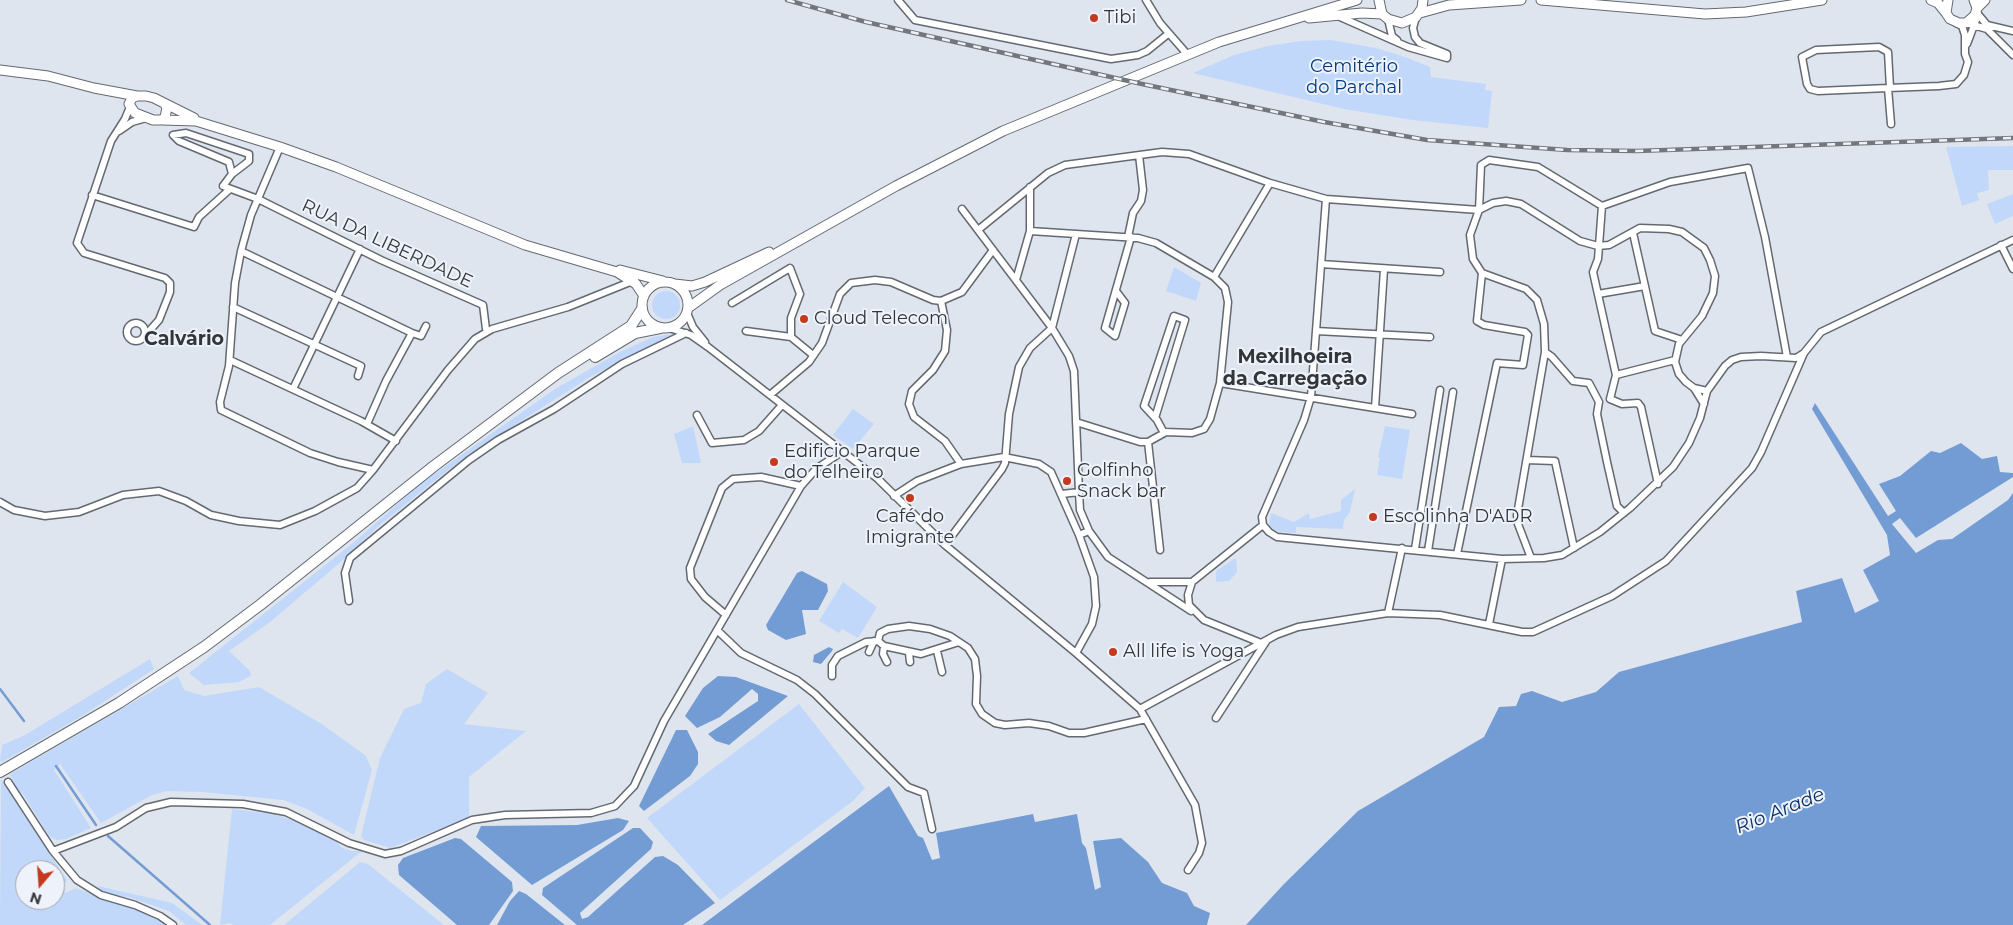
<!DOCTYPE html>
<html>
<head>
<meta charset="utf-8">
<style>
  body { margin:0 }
  #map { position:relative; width:2013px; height:925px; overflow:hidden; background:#dfe5ee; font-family:Montserrat,sans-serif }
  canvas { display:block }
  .north { position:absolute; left:15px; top:860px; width:50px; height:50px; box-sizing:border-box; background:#edf2fb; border:1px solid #a3a7ad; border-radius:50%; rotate:198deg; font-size:14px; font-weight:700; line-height:20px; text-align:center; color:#333639 }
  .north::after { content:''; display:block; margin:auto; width:18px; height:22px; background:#c53a1c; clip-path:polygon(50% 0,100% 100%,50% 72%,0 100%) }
</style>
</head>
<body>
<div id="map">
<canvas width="2013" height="925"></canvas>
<div class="north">N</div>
</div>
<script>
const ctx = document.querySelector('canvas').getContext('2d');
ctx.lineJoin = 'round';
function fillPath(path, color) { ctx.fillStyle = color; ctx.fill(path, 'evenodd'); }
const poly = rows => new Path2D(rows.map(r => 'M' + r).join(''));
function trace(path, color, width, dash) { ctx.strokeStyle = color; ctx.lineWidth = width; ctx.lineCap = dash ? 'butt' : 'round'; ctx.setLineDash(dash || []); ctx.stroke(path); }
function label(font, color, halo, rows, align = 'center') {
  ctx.font = font + ' Montserrat,sans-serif'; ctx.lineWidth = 4; ctx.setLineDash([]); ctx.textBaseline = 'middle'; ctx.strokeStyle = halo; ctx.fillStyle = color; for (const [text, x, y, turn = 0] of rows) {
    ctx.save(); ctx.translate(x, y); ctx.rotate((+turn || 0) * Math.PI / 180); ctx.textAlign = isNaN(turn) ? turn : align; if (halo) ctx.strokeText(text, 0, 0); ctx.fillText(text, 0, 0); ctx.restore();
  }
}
const green = poly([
  [1331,40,1376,48,1405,57,1430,67,1431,77,1486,84,1485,90,1492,91,1488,128,1412,120,1344,109,1193,73,1234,55,1268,46,1301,41],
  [2013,146,2013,170,1988,170,1989,190,1977,193,1979,200,1962,206,1946,147],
  [2013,194,2013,216,1995,224,1987,204],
  [1174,267,1201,283,1196,301,1166,291],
  '652 305a14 14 0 1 1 28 0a14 14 0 1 1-28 0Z',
  [673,334,590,377,513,426,447,471,381,524,342,561,270,622,229,651,250,671,251,676,239,682,204,685,189,673,353,543,419,485,488,436,555,389,618,353,653,337],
  [853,409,874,424,853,449,833,435],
  [693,426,701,463,682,463,674,434],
  [1385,426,1410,430,1402,479,1377,475,1380,458,1378,457],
  [1355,489,1350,512,1344,520,1343,529,1296,527,1296,533,1281,532,1273,529,1269,524,1271,513,1294,522,1309,513,1310,519,1341,511,1341,500],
  [1236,558,1237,572,1229,581,1216,582,1216,571],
  [843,582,877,607,858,638,842,629,839,633,819,621],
  [150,659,154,669,82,716,2,762,0,760,2,745,25,735],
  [447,669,488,693,464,724,526,731,469,777,469,818,390,848,364,840,361,836,380,758,404,709,421,703,426,684],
  [178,676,184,690,204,696,259,687,322,724,366,756,372,770,354,835,307,809,283,800,203,792,166,791,150,796,101,823,60,764,54,770,91,828,66,839,56,840,49,836,23,794,16,788,10,774],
  [799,704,865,788,853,801,720,900,647,818],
  [1,779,67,880,63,889,66,893,75,888,141,911,167,925,0,925],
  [25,870,55,870,55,900,25,900],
  [232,809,273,814,299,822,337,842,342,848,352,851,362,851,270,925,233,925,230,923,220,925],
  [360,862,368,864,444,925,284,925],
  [98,886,172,903,202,925,186,925,169,911,128,897,107,895,101,891]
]);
const water = poly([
  [1815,403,1888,516,1896,511,1879,484,1900,476,1931,451,1940,453,1961,443,1982,459,1997,456,2000,472,2013,473,2013,477,1916,538,1900,518,1892,524,1916,553,1938,540,1952,539,2008,500,2013,493,2013,925,1246,925,1284,884,1358,811,1484,737,1499,707,1516,706,1521,694,1532,691,1562,702,1596,692,1619,672,1802,622,1796,591,1842,578,1855,613,1879,601,1863,570,1890,555,1887,535,1812,409],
  [802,571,827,584,828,591,818,610,802,610,806,634,786,640,768,630,766,625,797,573],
  [829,647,833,649,832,651,821,664,813,662,814,655],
  [718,676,736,677,788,696,729,745,716,741,708,734,758,701,758,694,752,689,720,717,697,728,685,716,703,688],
  [676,730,687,730,698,752,698,764,690,776,644,811,639,806],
  [889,786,918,836,923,838,932,860,940,858,936,833,1033,814,1035,822,1077,814,1082,843,1086,848,1095,890,1101,887,1093,841,1121,838,1148,862,1162,883,1187,893,1194,906,1210,913,1207,925,702,925],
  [618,818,629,821,623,830,532,885,476,837,481,826,577,825],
  [633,828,640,828,653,842,651,849,580,913,582,919,588,917,655,857,663,856,678,865,715,903,683,925,577,925,542,895,543,888],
  [455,838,461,839,512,882,513,891,489,925,457,925,399,875,398,865,403,858],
  [519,891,526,894,565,925,497,925,510,901]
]);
const stream = poly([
  [0,689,24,721],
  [56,766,96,825],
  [108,836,210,925]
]);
const minor = poly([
  [898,0,915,20,1111,59,1138,55,1147,51,1168,34],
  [1146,0,1160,23,1187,54],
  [1977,13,1987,25,2013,31],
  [1340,17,1408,47,1447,58],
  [1416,17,1413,28,1415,37,1420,43,1447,54,1447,56],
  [1388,19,1392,36,1397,40],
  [1966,23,1987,29,2013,55],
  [1967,44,1978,15],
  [1888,88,1891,124],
  [1890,88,1888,52,1879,47,1816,50,1802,57,1807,84,1810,89,1818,91,1888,88,1939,86,1956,84,1964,75,1968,62,1965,54,1965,35,1962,26,1956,23],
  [130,107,125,119,111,141,77,243,84,253,165,278,170,283,170,292,159,320,143,338],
  [119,131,132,122,146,118],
  [280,147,251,215,241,251,235,283,229,366,220,402,221,410,310,453,338,462,373,470],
  [232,174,229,162,179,141,173,135,186,133,249,154,249,161,232,174,223,186,258,199,381,260,483,305,486,329],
  [92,195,194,227,199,217,230,189],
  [1602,206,1598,259,1593,272,1616,375,1610,399],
  [962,209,1052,328,1069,356,1074,371,1079,492],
  [978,230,1048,173,1065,165,1162,152,1189,154,1270,183,1326,199],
  [1030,231,1030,187],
  [1633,233,1655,331,1682,340],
  [1128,237,1133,213,1141,201,1143,190,1139,155],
  [2001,245,2013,269],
  [241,251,412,333,386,381,367,424],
  [1321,264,1440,272],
  [1016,280,1030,231,1076,234],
  [1116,291,1125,303,1115,336,1105,328,1131,237],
  [1598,294,1645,286],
  [941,301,947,330,945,351,933,370,912,391,909,404,914,417,945,441,961,464],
  [732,303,790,268,800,294,791,318,791,337],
  [233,307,361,366,358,376],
  [687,313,693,327,705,342],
  '127 332a9 9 0 1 1 18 0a9 9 0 1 1-18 0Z',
  [669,328,691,335,708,347,878,479,945,545,1076,653,1140,709,1195,805,1202,843,1199,853,1188,870],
  [1052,328,1076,234,1138,238,1156,243,1214,277],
  [746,331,791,337,813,355],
  [1316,331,1430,337],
  [412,333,421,336,426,326],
  [1545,352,1552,357,1573,381,1589,383,1599,402],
  [230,360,361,421,396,441],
  [1616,375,1675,360],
  [1220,383,1412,414],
  [1694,388,1704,404],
  [293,389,360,249],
  [770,395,809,362,822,343,840,294,851,283,875,280,891,282,933,300,941,301,962,292,993,250],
  [1610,399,1622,404,1638,403,1641,407,1658,484],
  [1599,402,1597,414,1607,462,1617,506,1624,513],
  [1375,408,1384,269],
  [697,415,712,443,744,440,759,431,782,405],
  [1155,418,1185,320,1174,316,1144,406,1157,420,1164,433],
  [1076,422,1140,442,1148,442,1166,432,1192,433,1204,429,1210,419,1220,383,1228,302,1225,288,1214,277,1270,183],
  [1148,442,1160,550],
  [1527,460,1555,461,1574,548],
  [894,496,917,481,961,464,1004,457,1039,464,1051,472,1079,535,1089,531,1080,510,1079,492,1062,494],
  [0,502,14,510,45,516,79,512,123,495,159,491,186,501,211,515,239,521,280,525,315,511,357,488,373,470,448,370,475,339,492,329,568,307,635,280],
  [1263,525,1262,517,1304,420,1311,397,1326,199,1479,210,1481,165,1489,160,1538,167,1602,206,1670,182,1748,168,1765,237,1787,357],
  [1263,525,1269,532,1277,537,1502,559,1544,558,1562,555,1600,532,1630,508,1673,467,1689,443,1700,418,1707,391,1725,366,1732,360,1741,357,1761,356,1796,358,1804,353],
  [1089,531,1108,557,1191,611],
  [945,545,1002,469,1005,463,1009,414,1019,367,1030,348,1052,328],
  [1415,549,1440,390],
  [1428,551,1453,392],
  [1457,554,1497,363,1523,365,1528,335,1525,332,1484,325,1477,321,1482,273],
  [1531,558,1518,524,1517,515,1545,352,1544,324,1537,300,1526,289,1482,273,1473,259,1470,235,1479,210,1493,203,1506,201,1521,204,1580,241,1598,246,1609,245,1640,228,1669,229,1682,232,1704,248,1710,260,1715,276,1713,293,1702,316,1679,344,1675,362,1679,374,1686,382,1694,388,1707,391],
  [1150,582,1192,582],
  [349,601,345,573,350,558,469,460,498,440,554,409,622,364,686,333],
  [1388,613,1402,548],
  [726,615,705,597,691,579,690,568,722,488,733,479,761,477,801,486],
  [1489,624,1502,559],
  [717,630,741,653,797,680,815,694,908,787,924,793,932,829],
  [959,642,921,654,884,646,878,641,880,633,888,629,909,626,930,629,950,636,968,648,975,659,977,676,976,704,982,714,995,723,1005,725,1029,723,1049,726,1069,733,1084,733,1146,719],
  [1261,643,1204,620,1189,605,1188,595,1192,582,1263,525],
  [884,646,883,654,887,662],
  [937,651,942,672],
  [869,652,874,641],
  [909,653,910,662],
  [1076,653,1092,624,1096,606,1094,577,1079,535],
  [832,676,832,665,838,656,866,642,878,641],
  [1140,709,1276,635,1298,627,1388,613,1440,615,1522,632,1533,632,1612,596,1666,561,1752,468,1761,452,1804,353,1821,332,2013,240],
  [1216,718,1267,640],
  [8,782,53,851,77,880,101,895,135,905,160,916,173,925],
  [53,851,116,827,146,808,171,802,243,804,286,812,349,843,385,854,401,851,472,820,505,815,591,813,615,806,634,786,664,721,801,486,816,469,843,451]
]);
const secondary = poly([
  [1379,0,1382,14,1388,19,1402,23,1416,17,1422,8,1423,0],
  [1541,0,1705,14,1746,12,1822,0],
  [1931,0,1938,3,1946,13],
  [1948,0,1946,13,1950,19,1959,23,1966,23,1975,15,1977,8,1974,0],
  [1977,8,1985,0],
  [1420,13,1449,5,1521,0],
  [1309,18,1362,13,1382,14],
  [0,70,48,76,94,88,137,96],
  [165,104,167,108,165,117,162,120,153,120,135,113,129,104,132,98,137,96,146,96,154,98,194,118],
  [162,120,196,121,280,147,336,167,525,245,617,272,636,284,644,296],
  [620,270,663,281],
  '642 305a23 23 0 1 1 46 0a23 23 0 1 1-46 0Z',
  [675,284,692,286,705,282,769,252],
  [688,308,720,285,896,186,1003,131,1219,42,1357,0]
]);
const primary = poly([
  [595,357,635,333,660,328],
  [0,772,119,703,204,647,260,605,434,466,558,373,631,326,642,309]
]);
const rail = poly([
  [787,0,866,22,1142,84,1324,122,1427,140,1567,150,1637,151,2013,138]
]);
const markers = [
  [1094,18,5,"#c53a1c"],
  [804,319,5,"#c53a1c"],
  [774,462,5,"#c53a1c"],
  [1067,481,5,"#c53a1c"],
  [910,498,5,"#c53a1c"],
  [1373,517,5,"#c53a1c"],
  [1113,652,5,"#c53a1c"]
];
const poiNames = [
  ["Tibi",1104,18],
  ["Cloud Telecom",814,319],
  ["Edificio Parque",784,452],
  ["do Telheiro",784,473],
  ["Golfinho",1077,471],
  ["Snack bar",1077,492],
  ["Café do",910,517,"center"],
  ["Imigrante",910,538,"center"],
  ["Escolinha D'ADR",1383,517],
  ["All life is Yoga",1123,652]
];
const parkNames = [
  ["Cemitério",1354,67],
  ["do Parchal",1354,88]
];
const streetNames = [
  ["RUA DA LIBERDADE",387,244,25]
];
const neighbourhoodNames = [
  ["Calvário",184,339],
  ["Mexilhoeira",1295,357],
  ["da Carregação",1295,379]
];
const waterNames = [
  ["Rio Arade",1780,811,-22]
];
fillPath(green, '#c1d8fa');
fillPath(water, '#749cd4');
trace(stream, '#749cd4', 2.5);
trace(minor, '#646970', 9);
trace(secondary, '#646970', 11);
trace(primary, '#646970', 12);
trace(minor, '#fff', 6);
trace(secondary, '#fff', 9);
trace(primary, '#fff', 10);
trace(rail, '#73777c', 4.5);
trace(rail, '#edf2fb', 2.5, [8]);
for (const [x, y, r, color] of markers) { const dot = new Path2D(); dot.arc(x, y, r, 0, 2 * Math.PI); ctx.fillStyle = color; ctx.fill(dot); trace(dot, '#edf2fb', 2); }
label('18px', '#333639', '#edf2fb', poiNames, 'left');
label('18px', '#043a7d', '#edf2fb', parkNames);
label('18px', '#333639', '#edf2fb', streetNames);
label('bold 19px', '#333639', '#edf2fb', neighbourhoodNames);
label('italic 19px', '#0a3164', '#edf2fb', waterNames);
</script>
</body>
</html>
